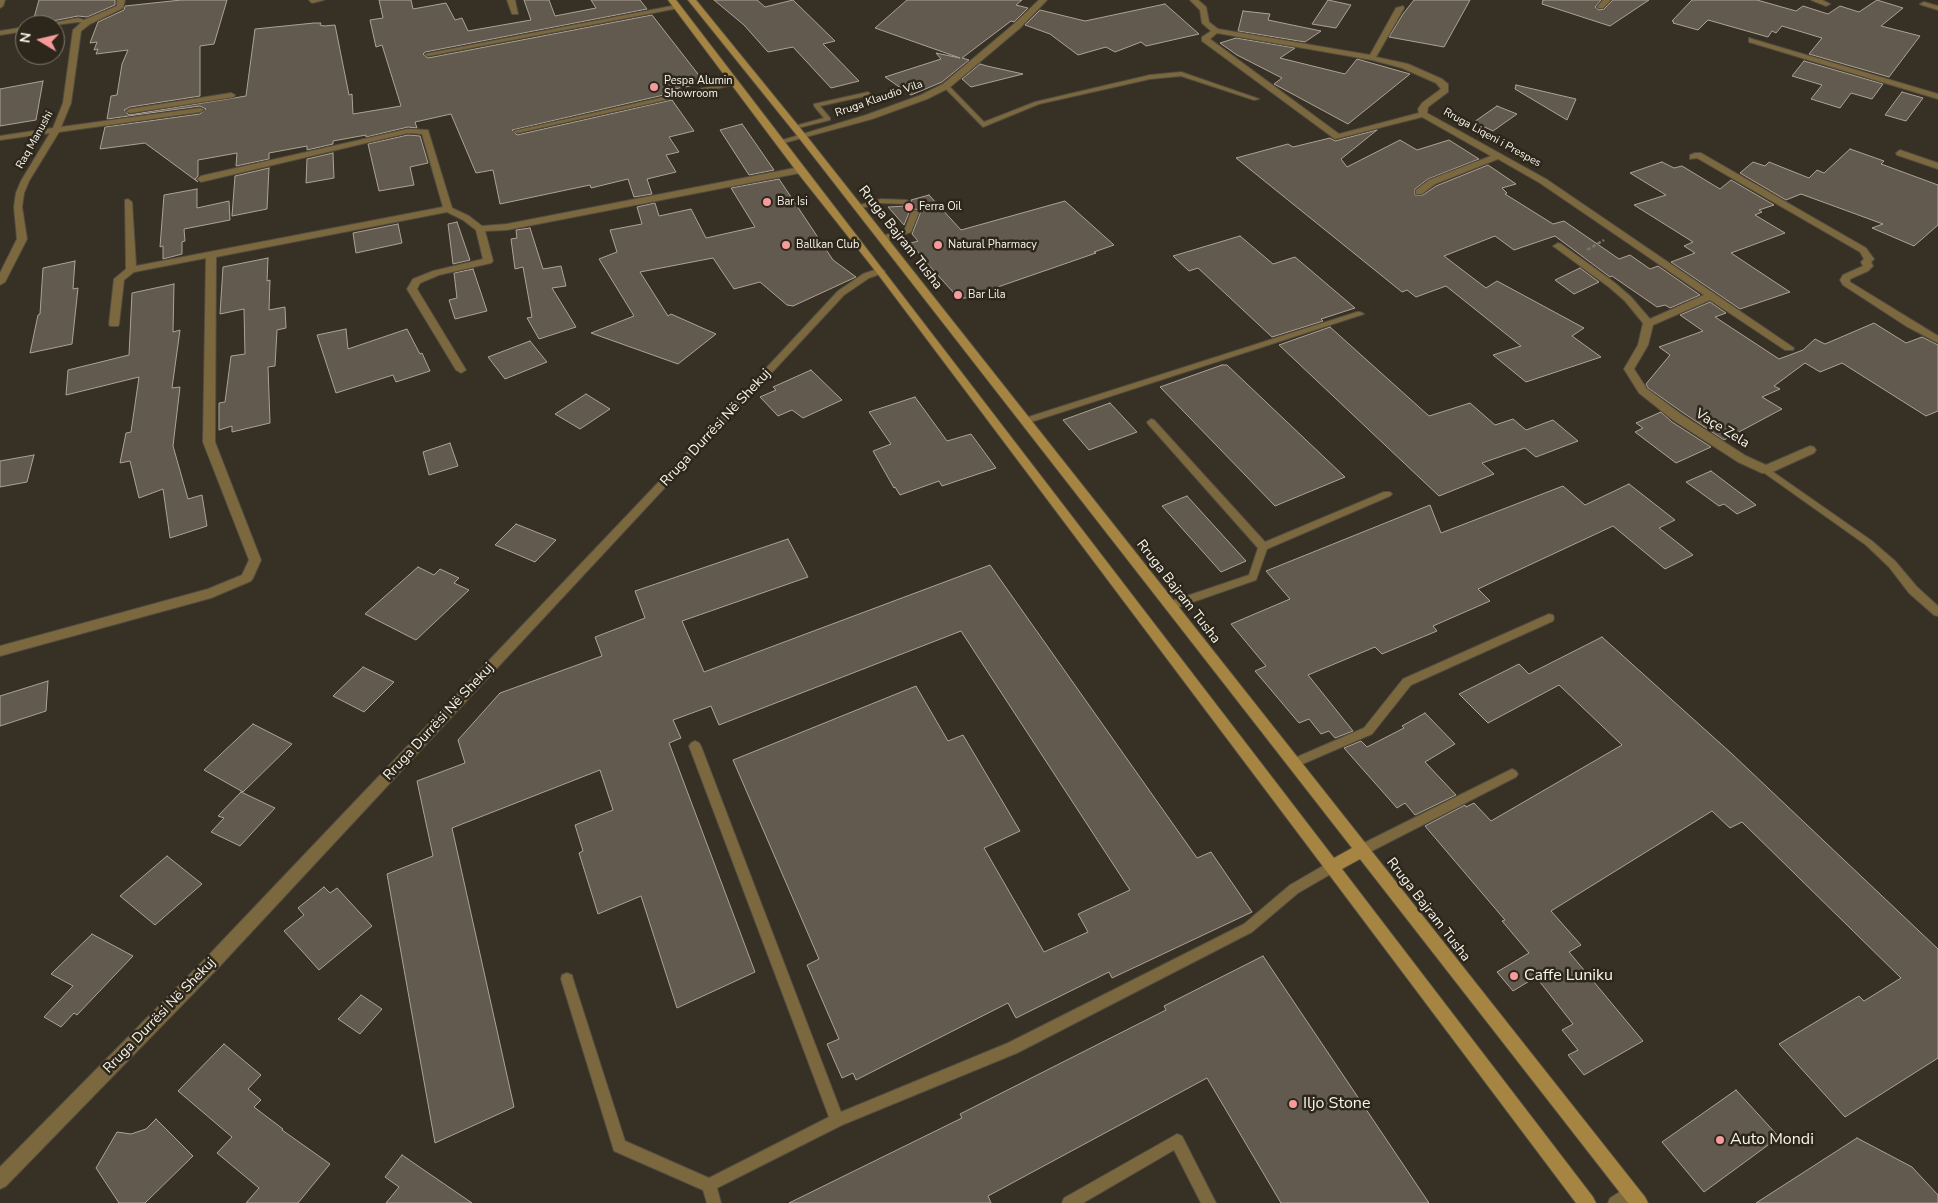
<!DOCTYPE html>
<html>
<head>
<meta charset="utf-8">
<style>
  body { margin:0 }
  #map { position:relative; width:1938px; height:1203px; overflow:hidden; background:#373125; font-family:"Nunito Sans",sans-serif }
  canvas { display:block }
  .north { position:absolute; left:15px; top:15px; width:50px; height:50px; box-sizing:border-box; background:#2d271b; border:1px solid #7e796f; border-radius:50%; rotate:279deg; font-size:14px; font-weight:700; line-height:20px; text-align:center; color:#f8f5ed }
  .north::after { content:''; display:block; margin:auto; width:18px; height:22px; background:#f59b9c; clip-path:polygon(50% 0,100% 100%,50% 72%,0 100%) }
</style>
</head>
<body>
<div id="map">
<canvas width="1938" height="1203"></canvas>
<div class="north">N</div>
</div>
<script>
const ctx = document.querySelector('canvas').getContext('2d');
ctx.lineJoin = 'round';
function fillPath(path, color) { ctx.fillStyle = color; ctx.fill(path, 'evenodd'); }
const poly = rows => new Path2D(rows.map(r => 'M' + r).join(''));
function trace(path, color, width, dash) { ctx.strokeStyle = color; ctx.lineWidth = width; ctx.lineCap = dash ? 'butt' : 'round'; ctx.setLineDash(dash || []); ctx.stroke(path); }
function label(font, color, halo, rows, align = 'center') {
  ctx.font = font + ' "Nunito Sans",sans-serif'; ctx.lineWidth = 5; ctx.setLineDash([]); ctx.textBaseline = 'middle'; ctx.strokeStyle = halo; ctx.fillStyle = color; for (const [text, x, y, turn = 0] of rows) {
    ctx.save(); ctx.translate(x, y); ctx.rotate((+turn || 0) * Math.PI / 180); ctx.textAlign = isNaN(turn) ? turn : align; if (halo) ctx.strokeText(text, 0, 0); ctx.fillText(text, 0, 0); ctx.restore();
  }
}
const building = poly([
  [39,0,115,0,115,5,87,17,78,16,32,25,39,0],
  [181,0,227,0,214,44,200,46,200,96,130,107,124,110,129,115,246,96,255,29,314,23,321,23,320,25,324,26,335,25,349,95,352,94,353,114,401,106,382,45,376,47,370,20,383,18,379,0,411,0,413,9,446,3,455,20,462,18,468,31,531,20,524,0,549,0,555,16,596,8,591,0,640,0,647,9,425,52,423,54,428,58,652,15,705,83,665,91,668,94,512,130,517,135,672,100,694,131,669,137,679,152,666,155,676,172,647,179,652,194,634,197,628,179,591,188,590,185,500,204,493,170,476,173,451,114,415,122,417,128,408,127,366,137,366,135,333,141,333,144,307,150,307,146,269,153,269,159,236,166,237,153,198,160,198,176,195,179,198,182,145,143,100,149,105,127,200,114,206,109,200,106,107,119,111,96,117,95,122,64,128,50,96,54,98,49,94,50,97,42,90,43,98,22,124,10,125,6,181,0],
  [714,0,757,0,765,7,793,0,835,41,823,44,859,81,831,88,793,47,768,52,744,25,714,0],
  [907,0,1022,0,1016,5,1028,8,1014,22,1011,21,962,58,969,60,942,82,911,95,885,77,941,59,936,53,960,58,875,28,907,0],
  [1328,0,1351,5,1336,28,1312,24,1328,0],
  [1414,0,1470,0,1444,47,1389,37,1403,14,1414,0],
  [1543,0,1601,0,1595,7,1599,10,1604,9,1613,0,1649,0,1610,26,1542,4,1543,0],
  [1692,0,1757,0,1796,11,1803,6,1828,14,1840,6,1859,12,1877,0,1903,8,1881,26,1920,36,1889,77,1809,54,1822,38,1782,26,1776,33,1772,31,1768,37,1708,20,1698,30,1673,23,1674,22,1672,21,1692,0],
  [1165,4,1199,34,1146,46,1141,42,1115,52,1106,47,1078,55,1050,34,1025,25,1040,10,1085,21,1165,4],
  [1243,11,1270,14,1268,20,1321,31,1305,42,1238,31,1243,11],
  [1236,38,1295,48,1280,58,1345,74,1357,59,1410,74,1348,124,1274,84,1282,78,1237,55,1220,43,1236,38],
  [1804,61,1883,84,1872,99,1851,93,1840,108,1811,99,1822,85,1792,76,1804,61],
  [980,64,987,66,1023,74,971,87,962,79,980,64],
  [43,81,36,120,0,126,0,89,43,81],
  [1516,85,1576,99,1567,120,1515,89,1516,85],
  [1902,92,1923,98,1906,121,1885,115,1902,92],
  [1497,106,1517,114,1493,131,1474,122,1497,106],
  [742,124,747,131,774,170,749,175,720,130,742,124],
  [1377,130,1341,159,1347,167,1400,140,1417,150,1449,140,1479,159,1428,179,1415,189,1415,195,1423,195,1436,186,1488,165,1516,184,1502,188,1507,193,1505,194,1553,224,1564,221,1619,259,1630,255,1650,269,1658,266,1700,295,1670,308,1665,305,1657,307,1612,276,1610,277,1555,236,1514,250,1495,236,1444,256,1486,288,1497,281,1584,328,1572,336,1601,357,1526,382,1493,355,1521,346,1446,286,1416,297,1407,290,1402,292,1236,158,1288,144,1293,147,1330,138,1335,141,1377,130],
  [408,135,420,136,428,163,410,167,414,185,379,191,368,144,408,135],
  [1850,149,1884,161,1881,164,1938,185,1938,225,1914,246,1872,228,1883,224,1801,194,1786,200,1740,173,1753,162,1765,166,1769,162,1809,178,1817,170,1824,173,1850,149],
  [333,153,334,178,306,183,307,159,333,153],
  [1662,162,1674,168,1682,166,1720,189,1731,180,1774,205,1759,210,1762,212,1755,215,1785,233,1731,253,1790,292,1740,309,1671,262,1695,253,1684,246,1693,242,1634,205,1666,195,1630,173,1662,162],
  [269,168,267,209,232,216,235,176,269,168],
  [779,179,833,260,856,277,793,306,787,305,760,282,734,289,713,258,640,272,668,316,671,314,716,334,678,364,591,333,634,316,599,259,617,252,610,230,642,224,637,207,655,203,659,216,691,209,706,238,755,227,731,188,779,179],
  [197,189,197,208,229,201,230,220,184,229,185,241,182,242,182,254,163,259,163,246,160,247,164,195,197,189],
  [929,195,961,230,1065,201,1114,245,1094,252,1096,253,966,298,955,298,953,292,925,261,911,243,918,241,912,234,921,211,911,208,904,225,888,207,907,206,912,203,911,200,929,195],
  [457,222,470,260,453,264,448,224,457,222],
  [398,224,402,243,356,253,353,233,398,224],
  [530,228,543,269,561,266,566,286,552,288,576,327,539,339,527,318,532,317,523,267,515,269,511,239,517,238,516,230,530,228],
  [1240,236,1273,264,1295,257,1355,308,1321,319,1323,321,1272,337,1198,268,1189,271,1173,256,1240,236],
  [268,258,267,281,270,280,269,310,285,307,286,328,277,330,275,366,268,367,270,423,232,432,232,426,219,430,219,403,225,402,231,356,245,354,244,309,220,314,223,267,268,258],
  [75,261,73,289,78,288,72,344,30,353,38,315,40,314,43,268,75,261],
  [1580,268,1599,282,1574,294,1555,280,1580,268],
  [473,269,487,311,455,319,449,300,457,298,454,273,473,269],
  [174,284,173,332,180,330,172,388,180,387,173,446,188,499,202,495,207,526,170,538,163,489,139,498,130,461,120,463,126,433,131,432,139,377,66,395,68,370,129,355,132,293,174,284],
  [1710,302,1726,313,1715,317,1779,359,1803,350,1815,339,1825,344,1874,323,1906,343,1922,337,1938,345,1938,411,1926,416,1842,363,1820,372,1805,363,1774,386,1780,389,1762,397,1782,409,1724,440,1682,412,1648,388,1646,384,1670,355,1659,347,1703,331,1680,315,1710,302],
  [1330,327,1429,416,1470,403,1495,425,1513,419,1526,430,1553,420,1578,441,1536,457,1525,448,1482,463,1494,474,1439,496,1279,345,1330,327],
  [346,329,348,349,407,329,420,354,422,353,430,371,396,382,393,375,336,393,317,335,346,329],
  [530,341,547,362,505,379,488,357,530,341],
  [1222,365,1227,365,1345,477,1275,506,1160,387,1222,365],
  [811,370,842,400,803,418,792,410,778,416,760,397,776,390,773,387,811,370],
  [586,394,610,409,580,429,555,414,586,394],
  [915,397,947,441,971,434,996,468,942,486,939,481,900,495,895,487,894,488,873,451,891,444,869,412,915,397],
  [1110,403,1137,432,1089,450,1063,420,1110,403],
  [1661,412,1672,422,1711,447,1676,463,1635,432,1643,428,1636,423,1661,412],
  [450,443,458,466,429,475,423,452,450,443],
  [34,455,27,482,0,487,0,461,34,455],
  [1711,471,1756,505,1737,514,1724,504,1719,506,1686,482,1711,471],
  [1629,484,1675,520,1659,528,1693,555,1665,569,1613,526,1478,589,1490,601,1433,626,1437,631,1382,654,1375,647,1308,675,1353,731,1335,738,1329,731,1321,734,1309,719,1299,723,1255,671,1266,666,1231,624,1290,599,1266,571,1430,505,1441,533,1563,486,1585,505,1629,484],
  [1187,496,1246,561,1221,572,1162,506,1187,496],
  [516,524,556,540,535,562,495,545,516,524],
  [788,539,808,577,682,621,704,672,990,565,1197,858,1211,852,1252,912,1112,978,1109,972,1016,1018,1008,1003,856,1080,853,1073,842,1078,827,1044,839,1039,807,965,819,959,733,760,916,686,948,741,963,735,1020,831,984,848,1044,952,1088,932,1078,914,1130,890,961,631,719,725,711,706,673,720,681,738,669,743,755,972,677,1008,641,896,598,914,579,853,583,851,575,825,613,810,600,770,452,828,514,1107,435,1143,387,874,433,856,417,781,465,763,458,740,500,693,602,656,595,637,645,618,635,591,788,539],
  [418,567,434,575,440,569,459,578,454,583,469,590,416,640,365,614,418,567],
  [1602,637,1731,753,1938,949,1938,1058,1845,1117,1779,1044,1859,996,1864,1001,1901,978,1742,822,1730,828,1712,811,1551,911,1581,945,1569,952,1643,1041,1584,1075,1568,1055,1578,1050,1562,1030,1573,1024,1536,977,1513,991,1497,972,1529,953,1502,921,1505,920,1425,826,1465,805,1466,807,1474,803,1491,821,1622,745,1559,685,1488,723,1459,694,1519,664,1529,674,1602,637],
  [363,667,394,682,364,712,333,696,363,667],
  [48,681,46,711,0,726,0,696,48,681],
  [1425,713,1455,744,1425,762,1456,795,1415,815,1405,803,1397,808,1344,748,1361,741,1367,747,1404,728,1402,726,1425,713],
  [253,724,292,744,243,792,204,770,253,724],
  [241,792,275,808,240,846,211,832,224,818,218,816,241,792],
  [167,856,202,884,155,925,120,896,167,856],
  [324,887,330,893,337,888,372,926,319,970,284,931,304,915,298,908,324,887],
  [92,934,133,956,77,1015,74,1013,61,1027,44,1017,73,986,51,974,92,934],
  [1263,956,1429,1203,1281,1203,1207,1078,988,1196,991,1203,789,1203,962,1118,960,1114,1166,1010,1164,1006,1263,956],
  [361,995,382,1009,360,1034,338,1019,361,995],
  [224,1044,261,1075,248,1089,261,1100,254,1107,283,1129,282,1130,330,1164,298,1203,246,1203,259,1188,217,1153,232,1137,178,1091,224,1044],
  [1736,1090,1779,1137,1704,1192,1662,1142,1736,1090],
  [156,1119,193,1156,145,1203,119,1203,96,1168,117,1132,131,1134,146,1129,156,1119],
  [1857,1138,1912,1167,1938,1195,1938,1203,1756,1203,1857,1138],
  [402,1155,472,1203,386,1203,399,1187,385,1177,402,1155]
]);
const path = poly([
  [1587,250,1604,240]
]);
const service = poly([
  [0,0,5,0,3,6,0,8,0,0],
  [677,5,680,7,679,8,428,56,425,54,677,5],
  [78,18,90,22,87,24,78,22,55,25,42,25,78,18],
  [25,27,25,31,0,35,0,31,25,27],
  [1181,72,1259,99,1254,100,1181,76,1150,79,1039,104,983,127,943,86,948,85,984,122,1035,102,1150,75,1181,72],
  [735,81,737,82,737,84,517,133,514,131,735,81],
  [868,92,871,94,870,95,820,106,830,118,830,120,794,129,791,127,824,118,814,106,814,104,868,92],
  [881,199,906,200,910,202,906,204,881,203,857,209,853,207,881,199],
  [912,210,919,212,911,232,885,241,879,241,879,237,905,229,912,210],
  [1357,312,1360,312,1364,314,1028,423,1022,423,1021,421,1022,419,1357,312],
  [1151,419,1154,420,1265,542,1384,492,1390,492,1392,494,1390,496,1267,549,1256,580,1170,610,1166,609,1165,606,1166,603,1249,575,1258,548,1148,424,1147,422,1151,419],
  [1766,467,1872,541,1895,561,1917,587,1938,606,1938,616,1934,615,1909,593,1889,567,1866,545,1763,472,1761,470,1763,468,1766,467],
  [1549,614,1553,615,1554,618,1553,621,1411,685,1372,734,1298,766,1294,768,1290,766,1288,763,1290,760,1364,728,1403,679,1549,614],
  [695,741,699,743,701,746,841,1112,1008,1043,1244,924,1290,885,1328,863,1332,862,1336,863,1338,867,1336,871,1298,893,1252,932,1017,1053,842,1125,717,1188,721,1203,707,1203,703,1190,614,1151,561,979,562,975,567,973,572,975,573,979,625,1141,709,1178,829,1117,689,746,691,743,695,741],
  [1512,769,1516,771,1518,774,1516,777,1366,854,1362,855,1358,854,1356,850,1358,846,1512,769],
  [1177,1134,1182,1136,1216,1203,1201,1203,1174,1150,1083,1203,1062,1203,1064,1198,1177,1134],
  [1631,1185,1636,1187,1638,1192,1636,1197,1627,1203,1608,1203,1610,1198,1631,1185]
]);
const minor = poly([
  [117,0,125,0,123,8,90,24,81,31,71,103,61,127,200,108,204,110,200,112,59,132,29,181,24,193,22,207,27,239,5,282,0,285,0,273,17,239,14,207,16,193,21,181,50,133,0,140,0,136,53,128,63,103,73,30,84,20,117,6,117,0],
  [309,0,324,0,312,3,309,0],
  [507,0,515,0,518,14,512,14,507,0],
  [1039,0,1047,0,1020,28,949,88,927,99,872,119,780,144,776,142,866,115,921,95,943,84,1014,24,1039,0],
  [1190,0,1198,0,1206,7,1209,22,1218,29,1370,55,1396,8,1403,6,1404,8,1376,57,1408,64,1442,79,1448,84,1448,92,1428,107,1427,113,1546,179,1794,348,1793,350,1785,350,1710,300,1653,325,1648,345,1634,369,1647,389,1681,414,1746,456,1766,465,1810,446,1814,447,1816,450,1814,453,1770,473,1762,473,1738,462,1673,420,1639,393,1624,369,1638,345,1643,323,1625,301,1609,287,1553,246,1558,243,1561,244,1615,283,1631,297,1650,319,1704,295,1540,183,1498,159,1435,184,1422,194,1416,194,1416,190,1429,180,1491,156,1422,117,1335,139,1202,41,1202,37,1211,31,1202,23,1200,10,1190,0],
  [1217,33,1372,60,1402,68,1436,83,1441,89,1422,103,1418,109,1419,113,1339,134,1210,39,1217,33],
  [1603,0,1611,0,1603,8,1599,8,1597,7,1603,0],
  [1811,0,1822,0,1830,4,1826,6,1811,0],
  [1924,2,1938,6,1938,10,1922,5,1920,4,1924,2],
  [1749,38,1938,94,1938,99,1749,42,1749,38],
  [231,93,235,95,234,97,130,113,126,111,130,109,231,93],
  [408,129,428,130,452,208,469,216,482,226,507,224,800,167,804,170,800,173,507,230,485,231,493,261,491,263,439,275,420,283,417,289,466,370,461,373,456,370,407,289,413,279,433,271,483,259,476,230,463,220,447,212,216,257,215,442,261,560,253,578,251,581,211,598,0,656,0,646,208,589,242,575,249,560,203,442,206,258,134,272,124,280,119,324,118,326,110,326,109,324,114,279,126,269,125,200,128,199,132,202,136,266,443,207,422,134,408,133,201,182,197,179,201,176,408,129],
  [1900,150,1938,163,1938,169,1897,155,1896,153,1900,150],
  [1695,153,1701,153,1866,248,1874,259,1871,262,1873,266,1868,271,1850,279,1850,282,1938,336,1938,343,1906,326,1843,285,1840,280,1843,275,1863,266,1861,262,1864,259,1860,252,1697,158,1690,159,1690,155,1695,153]
]);
const tertiary = poly([
  [880,268,885,271,883,273,869,278,844,295,218,968,6,1186,0,1189,0,1167,206,958,731,406,838,291,863,274,880,268]
]);
const secondary = poly([
  [668,0,676,0,1334,858,1352,848,799,138,688,0,696,0,805,134,1645,1197,1648,1203,1628,1203,1360,859,1342,869,1593,1197,1596,1203,1576,1203,877,273,797,172,668,0]
]);
const markers = [
  [654,87,5,"#f59b9c"],
  [767,202,5,"#f59b9c"],
  [909,207,5,"#f59b9c"],
  [786,245,5,"#f59b9c"],
  [938,245,5,"#f59b9c"],
  [958,295,5,"#f59b9c"],
  [1514,976,5,"#f59b9c"],
  [1293,1104,5,"#f59b9c"],
  [1720,1140,5,"#f59b9c"]
];
const farPoinames = [
  ["Pespa Alumin",664,81],
  ["Showroom",664,94],
  ["Bar Isi",777,202],
  ["Ferra Oil",919,207],
  ["Ballkan Club",796,245],
  ["Natural Pharmacy",948,245],
  ["Bar Lila",968,295]
];
const farStreetnames = [
  ["Rruga Klaudio Vila",879,99,-19],
  ["Rruga Liqeni i Prespes",1492,138,29],
  ["Raq Manushi",35,140,-61]
];
const streetNames = [
  ["Rruga Bajram Tusha",900,238,52],
  ["Rruga Durrësi Në Shekuj",716,428,-47],
  ["Vaçe Zela",1722,429,32],
  ["Rruga Bajram Tusha",1178,592,52],
  ["Rruga Durrësi Në Shekuj",439,722,-47],
  ["Rruga Bajram Tusha",1428,910,52],
  ["Rruga Durrësi Në Shekuj",160,1016,-46]
];
const nearPoinames = [
  ["Caffe Luniku",1524,976],
  ["Iljo Stone",1303,1104],
  ["Auto Mondi",1730,1140]
];
fillPath(building, '#635a4f');
trace(building, '#aca295', 1);
trace(service, '#524c41', 2);
trace(minor, '#524c41', 2);
trace(tertiary, '#524c41', 2);
trace(secondary, '#524c41', 2);
trace(path, '#797469', 2.5, [4, 2]);
fillPath(service, '#7c683f');
fillPath(minor, '#7c683f');
fillPath(tertiary, '#7c683f');
fillPath(secondary, '#a58541');
for (const [x, y, r, color] of markers) { const dot = new Path2D(); dot.arc(x, y, r, 0, 2 * Math.PI); ctx.fillStyle = color; ctx.fill(dot); trace(dot, '#2d271b', 2); }
label('11px', '#f8f5ed', '#2d271b', farPoinames, 'left');
label('11px', '#f8f5ed', '#2d271b', farStreetnames);
label('14px', '#f8f5ed', '#2d271b', streetNames);
label('16px', '#f8f5ed', '#2d271b', nearPoinames, 'left');
</script>
</body>
</html>
